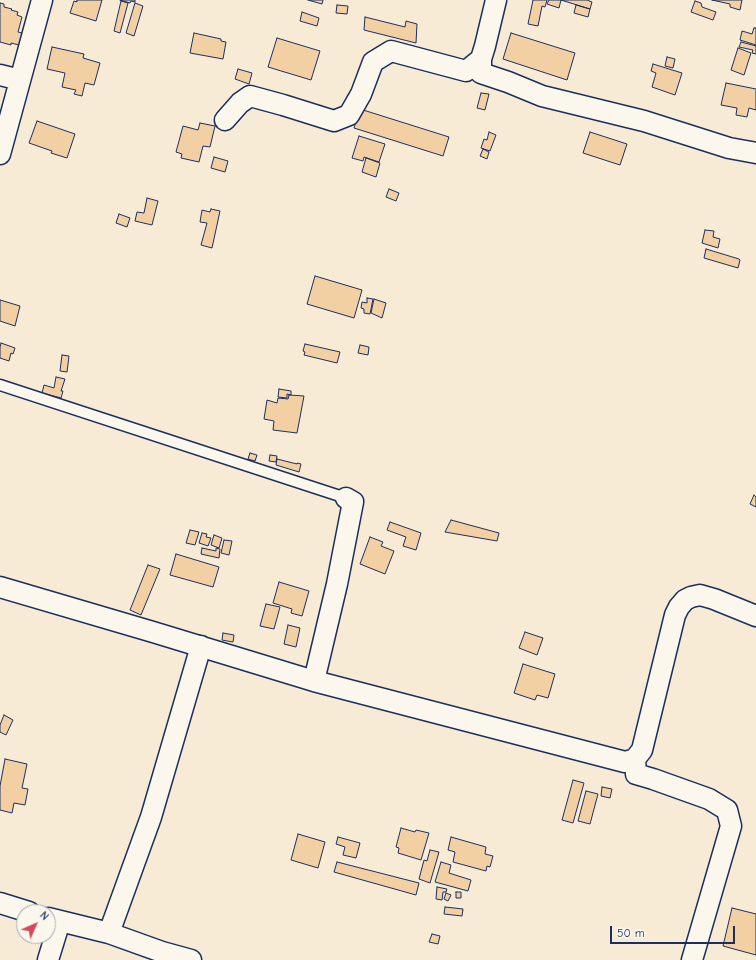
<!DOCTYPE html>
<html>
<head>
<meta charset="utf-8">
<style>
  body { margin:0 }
  #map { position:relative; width:756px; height:960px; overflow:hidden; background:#f8ebd6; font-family:"Comic Neue",sans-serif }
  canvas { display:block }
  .north { position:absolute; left:16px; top:904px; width:40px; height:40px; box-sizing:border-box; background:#fbf7ec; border:1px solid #a1a7b3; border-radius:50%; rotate:45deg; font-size:11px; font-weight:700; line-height:16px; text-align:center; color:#1b2f5e }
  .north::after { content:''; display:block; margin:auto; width:14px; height:18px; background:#d1495b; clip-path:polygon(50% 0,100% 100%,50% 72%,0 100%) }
  .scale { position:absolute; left:610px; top:926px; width:125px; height:18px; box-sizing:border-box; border:2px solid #1b2f5e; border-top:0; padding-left:5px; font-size:12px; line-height:14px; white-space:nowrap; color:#1b2f5e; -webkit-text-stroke:3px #fbf7ec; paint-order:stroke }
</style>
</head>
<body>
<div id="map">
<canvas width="756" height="960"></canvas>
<div class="north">N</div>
<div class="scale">50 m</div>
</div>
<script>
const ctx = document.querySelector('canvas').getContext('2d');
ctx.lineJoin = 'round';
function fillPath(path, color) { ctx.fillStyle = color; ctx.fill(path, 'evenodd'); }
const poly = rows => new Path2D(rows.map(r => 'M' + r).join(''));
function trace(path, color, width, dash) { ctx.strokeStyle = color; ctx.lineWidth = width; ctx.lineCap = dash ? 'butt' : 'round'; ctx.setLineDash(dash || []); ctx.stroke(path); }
const building = poly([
  [77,0,102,0,96,21,70,13,74,1,77,2,77,0],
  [120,0,135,0,135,2,131,1,130,3,120,0],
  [308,0,323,0,322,4,308,0],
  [533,0,547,0,545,7,542,6,538,26,528,24,533,0],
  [549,0,561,0,559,8,547,4,549,0],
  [561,0,587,0,592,2,590,9,561,0],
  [712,0,742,0,740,10,730,7,730,4,712,0],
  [121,1,128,3,120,33,114,31,121,1],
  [695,1,701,3,702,7,716,12,713,20,691,12,695,1],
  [0,3,4,4,4,7,12,9,11,10,18,12,17,15,22,17,18,32,26,34,23,46,11,43,11,45,0,42,0,3],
  [135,3,143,6,134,36,126,33,135,3],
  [337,5,348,6,347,14,336,13,337,5],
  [576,5,590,9,588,17,574,13,576,5],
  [302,12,319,18,317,26,300,21,302,12],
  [365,17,405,27,406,21,417,24,416,43,364,30,365,17],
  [754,28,756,28,756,45,740,40,742,31,752,34,754,28],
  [194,33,221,39,221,41,226,42,223,59,190,53,194,33],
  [511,33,575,53,567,80,503,59,511,33],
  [277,38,320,51,311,80,268,67,277,38],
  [741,42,756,46,756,54,752,53,753,50,739,47,741,42],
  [52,47,84,54,83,58,100,63,94,85,85,83,82,96,74,94,76,90,62,87,65,73,47,69,52,47],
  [738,48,751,53,744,75,731,70,738,48],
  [667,57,675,59,673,68,665,66,667,57],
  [653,64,682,73,675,95,652,87,656,73,651,71,653,64],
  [238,69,252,73,249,84,235,79,238,69],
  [726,83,756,89,756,110,749,108,747,117,736,115,737,108,721,105,726,83],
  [481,93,489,94,485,110,477,108,481,93],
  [360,109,449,137,443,156,354,128,360,109],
  [37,121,75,134,67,158,51,153,52,151,29,143,37,121],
  [200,123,215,126,210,147,203,146,199,162,181,158,182,154,176,152,183,126,198,130,200,123],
  [489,132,496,135,490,151,481,148,484,139,487,140,489,132],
  [590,132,627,144,620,165,583,153,590,132],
  [359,136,385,144,379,162,364,157,363,161,352,158,359,136],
  [483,149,489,152,487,159,480,156,483,149],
  [214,157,228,161,225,172,211,168,214,157],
  [366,158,380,163,376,177,362,172,366,158],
  [389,189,399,193,396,201,386,197,389,189],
  [147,198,158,201,152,225,135,221,137,212,144,213,147,198],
  [211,209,220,211,212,248,201,245,207,223,200,222,202,210,210,212,211,209],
  [119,214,130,218,127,227,116,223,119,214],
  [705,230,714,231,713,237,720,239,718,248,702,243,705,230],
  [706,249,739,259,740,260,738,268,704,258,706,249],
  [315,276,362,290,354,318,307,304,315,276],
  [367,298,373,299,370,314,364,313,364,309,361,308,362,302,367,303,367,298],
  [374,299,386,303,382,318,371,313,374,299],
  [0,300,20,306,15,326,0,321,0,300],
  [1,343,15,348,13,354,11,353,9,361,0,358,0,347,1,343],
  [305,344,340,352,337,363,304,355,305,352,303,351,305,344],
  [360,345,369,347,368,355,358,353,360,345],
  [62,355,69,356,67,372,60,371,62,355],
  [56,377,65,379,61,391,63,391,61,398,42,393,44,385,54,388,56,377],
  [279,389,291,391,291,395,287,394,287,398,278,397,279,389],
  [289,395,304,396,297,433,273,430,274,421,264,419,267,400,277,403,278,398,288,399,289,395],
  [250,453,257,455,255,461,248,459,250,453],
  [270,455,277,456,276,462,269,461,270,455],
  [277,459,297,464,297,463,301,464,299,472,276,465,277,459],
  [754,495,756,497,756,507,750,504,754,495],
  [451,520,499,533,497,541,445,532,451,520],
  [390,522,421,533,416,550,403,546,406,537,387,530,390,522],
  [190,530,199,532,195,545,186,543,190,530],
  [202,533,207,534,206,537,211,538,208,546,199,543,202,533],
  [214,535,222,538,219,548,211,545,214,535],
  [370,537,383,542,381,546,394,551,385,574,360,564,370,537],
  [224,540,232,541,229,555,221,553,224,540],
  [202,548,216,551,216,548,220,549,219,558,201,554,202,548],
  [176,554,219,567,213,587,170,575,176,554],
  [148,565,160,569,141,615,130,610,148,565],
  [279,582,309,591,302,616,291,613,292,609,273,603,279,582],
  [266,604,280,607,274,629,260,626,266,604],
  [288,625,300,628,296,647,284,644,288,625],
  [525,632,543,638,537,655,519,648,525,632],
  [223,633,234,635,233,642,222,640,223,633],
  [523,664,555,674,548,698,537,695,535,700,514,693,523,664],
  [4,715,13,720,6,735,0,732,0,725,4,715],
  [5,759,27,764,22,788,28,789,25,805,14,803,12,813,0,810,0,786,5,759],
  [573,780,584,783,573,823,562,820,573,780],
  [602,787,612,789,610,798,601,796,602,787],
  [586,791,598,794,590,824,578,821,586,791],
  [401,828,415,832,416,830,429,833,421,860,398,853,399,848,396,847,401,828],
  [298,834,325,842,318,868,291,860,298,834],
  [338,837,360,843,356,858,343,855,345,847,336,844,338,837],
  [451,837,486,847,485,854,493,856,490,867,487,866,486,871,453,862,455,852,448,850,451,837],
  [430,850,439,852,430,883,419,879,424,860,427,861,430,850],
  [337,862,419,883,416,895,334,872,337,862],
  [441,862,451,865,449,873,471,880,468,891,435,882,441,862],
  [437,887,447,889,446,892,443,892,442,900,436,899,437,887],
  [456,892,461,892,461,898,456,898,456,892],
  [446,893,451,895,448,901,444,899,446,893],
  [445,907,463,909,462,916,444,914,445,907],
  [732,908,756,914,756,955,723,946,732,908],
  [432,934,440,936,438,944,429,942,432,934]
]);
const lane = poly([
  [0,385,346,498]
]);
const street = poly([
  [496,0,485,46,481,59,481,73,508,82,542,96,644,121,729,148,756,153],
  [0,75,20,80],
  [225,120,240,103,250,96,283,105,334,121,349,115,361,94,373,62,391,51,466,71,481,59],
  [0,154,42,0],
  [0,587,153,632,314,681,625,762,635,759,642,750,675,615,679,607,685,600,691,597,700,595,714,599,756,616],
  [314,681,337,584,353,502,346,498],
  [635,759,636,774,653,779,709,799,727,810,731,826,692,960],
  [0,903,29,912],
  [48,918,109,933,162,952,191,960],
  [109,933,151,817,201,646],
  [48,960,60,921]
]);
fillPath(building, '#f2d0a3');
trace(building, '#1b2f5e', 1);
trace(lane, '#1b2f5e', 13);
trace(street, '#1b2f5e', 23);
trace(lane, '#fbf7ec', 10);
trace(street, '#fbf7ec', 20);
</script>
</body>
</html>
